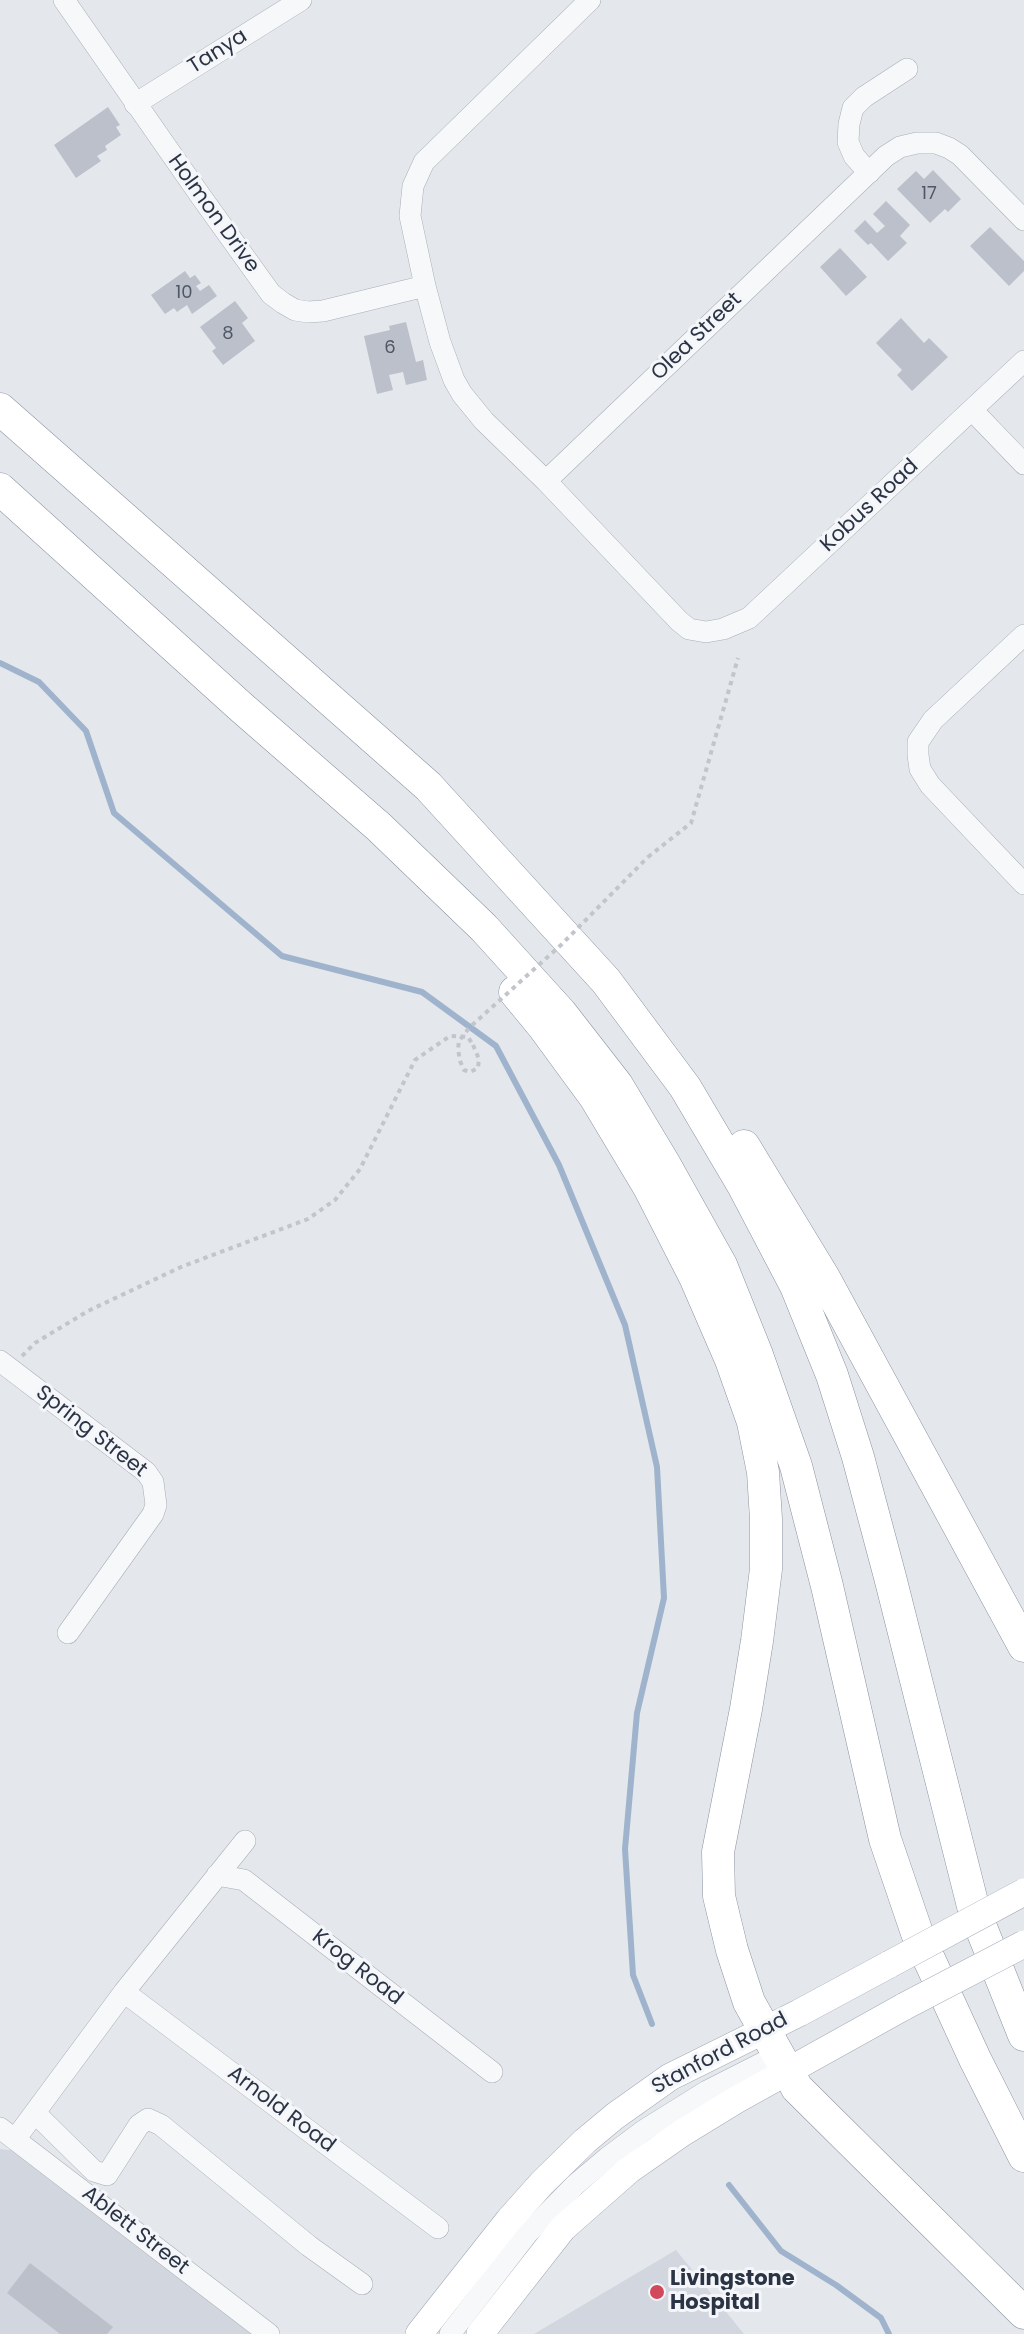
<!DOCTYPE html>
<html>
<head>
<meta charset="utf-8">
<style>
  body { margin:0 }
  canvas { display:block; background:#e4e7ec }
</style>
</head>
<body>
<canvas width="1024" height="2334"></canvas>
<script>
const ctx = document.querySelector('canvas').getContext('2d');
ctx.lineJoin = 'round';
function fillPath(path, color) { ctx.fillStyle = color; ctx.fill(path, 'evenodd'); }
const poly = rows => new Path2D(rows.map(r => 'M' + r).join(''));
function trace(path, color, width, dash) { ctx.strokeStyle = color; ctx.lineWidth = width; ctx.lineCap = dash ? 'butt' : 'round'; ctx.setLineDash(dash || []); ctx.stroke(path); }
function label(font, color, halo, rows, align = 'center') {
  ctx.font = font + ' Poppins,sans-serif'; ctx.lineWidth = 6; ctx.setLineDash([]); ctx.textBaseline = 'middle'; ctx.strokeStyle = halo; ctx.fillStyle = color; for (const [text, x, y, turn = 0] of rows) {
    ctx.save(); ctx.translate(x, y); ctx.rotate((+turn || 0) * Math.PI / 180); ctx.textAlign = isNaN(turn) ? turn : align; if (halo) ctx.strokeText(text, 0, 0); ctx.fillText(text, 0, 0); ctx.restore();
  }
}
const built = poly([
  [0,2149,18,2151,252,2334,0,2334],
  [676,2250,744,2334,534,2334]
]);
const stream = poly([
  [0,663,39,682,86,731,114,813,282,956,422,992,496,1046,559,1165,625,1325,657,1467,664,1598,637,1713,625,1849,633,1975,652,2024],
  [729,2185,781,2251,836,2285,881,2318,889,2334]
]);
const building = poly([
  [108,107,120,125,116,127,121,135,105,146,107,150,97,156,101,161,76,178,54,145],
  [933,170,961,199,948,212,945,209,930,223,897,189,916,171,924,179],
  [886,201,910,225,900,236,907,243,888,261,871,243,868,245,854,231,865,220,877,233,885,226,873,214],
  [990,227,1024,261,1024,271,1009,286,970,246],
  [840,248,867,277,846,296,820,267],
  [185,271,190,278,195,275,201,283,196,286,200,291,209,285,217,296,192,314,187,305,177,312,174,308,165,314,151,295],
  [235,301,248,318,242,323,255,341,223,365,212,351,216,348,200,327],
  [901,318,924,343,929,338,948,357,912,391,897,375,902,370,876,343],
  [406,322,416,362,423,360,427,380,406,385,403,372,389,375,393,390,377,394,364,336,390,330,389,326],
  [30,2263,113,2327,107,2334,60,2334,7,2293]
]);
const path = poly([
  [648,857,691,823,738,658],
  [22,1356,35,1343,88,1311,181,1267,308,1219,335,1200,360,1169,415,1060,450,1036,468,1037,473,1045]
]);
const minor = poly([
  [64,0,202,198,271,294,283,303,295,310,308,312,323,311,425,286],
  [590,0,424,162,413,186,410,216,425,286,440,342,454,380,462,394,484,421,546,481,679,621,689,629,706,632,723,629,749,618,1024,361],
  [135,104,301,0],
  [869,173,854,156,848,142,849,124,853,108,864,97,907,69],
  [973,411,1024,464],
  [546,481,886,156,900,147,917,143,936,143,949,148,960,155,1024,220],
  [1024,635,933,720,918,742,918,755,920,769,930,785,1024,884],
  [0,1361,146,1472,153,1482,156,1505,153,1514,68,1633],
  [217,1875,244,1880,492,2072],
  [124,1992,438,2228],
  [35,2113,94,2171,107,2175,139,2125,148,2119,161,2125,309,2246,362,2284],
  [0,2128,269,2334],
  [16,2138,124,1992,245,1841],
  [450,2334,527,2234,575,2185,607,2158,643,2131,707,2091,778,2055]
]);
const major = poly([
  [419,2334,509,2220,542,2183,585,2141,615,2116,670,2077,799,2013,890,1964],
  [480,2334,563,2228,629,2170,682,2133,736,2100,905,2006]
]);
const highway = poly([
  [0,409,428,786,606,981,685,1087,743,1185,796,1286,832,1375,858,1457,890,1577,974,1910,1024,2035],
  [0,489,241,707,379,827,484,928,561,1013,617,1085,665,1165,721,1265,757,1355,796,1466,827,1586,885,1839,917,1933,975,2059,1024,2156],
  [515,992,543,1026,595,1097,649,1187,695,1277,731,1360,753,1422,763,1472,766,1519,766,1569,757,1641,746,1709,718,1852,719,1896,732,1950,749,2002,797,2088,1024,2313],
  [744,1146,823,1276,1024,1646]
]);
const pathBridge = poly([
  [473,1045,479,1059,478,1068,470,1072,464,1070,460,1061,458,1049,459,1041,469,1028,562,944,648,857]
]);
const majorBridge = poly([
  [890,1964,1024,1892],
  [905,2006,1024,1944]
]);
const markers = [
  [657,2292,8,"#d1495b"]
];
const numberNames = [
  ["17",929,194],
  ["10",184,293],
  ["8",228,334],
  ["6",390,348]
];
const streetNames = [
  ["Tanya",218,52,-32],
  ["Holmon Drive",213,214,54],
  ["Olea Street",697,337,-44],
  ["Kobus Road",870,506,-43],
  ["Spring Street",91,1432,38],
  ["Krog Road",357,1968,38],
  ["Stanford Road",720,2054,-28],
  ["Arnold Road",281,2110,37],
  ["Ablett Street",135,2231,38]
];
const poiNames = [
  ["Livingstone",670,2280],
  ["Hospital",670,2304]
];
fillPath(built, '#d2d6de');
trace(stream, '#9fb4cc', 6);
fillPath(building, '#bbc0ca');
trace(minor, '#a9aeb7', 22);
trace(major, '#a3abb8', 28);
trace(highway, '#8b94a3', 33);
trace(path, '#c2c5cb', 4, [4.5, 4.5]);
trace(minor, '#f7f8fa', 21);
trace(major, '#fff', 27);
trace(highway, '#fff', 32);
trace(majorBridge, '#a3abb8', 28, []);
trace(pathBridge, '#c2c5cb', 4, [4.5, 4.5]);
trace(majorBridge, '#fff', 27);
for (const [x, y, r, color] of markers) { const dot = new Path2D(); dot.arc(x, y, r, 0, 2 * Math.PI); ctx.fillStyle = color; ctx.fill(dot); trace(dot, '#f4f6f9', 2); }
label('18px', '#4f5766', null, numberNames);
label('21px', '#2b3445', '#f4f6f9', streetNames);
label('bold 21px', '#2b3445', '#f4f6f9', poiNames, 'left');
</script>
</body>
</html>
